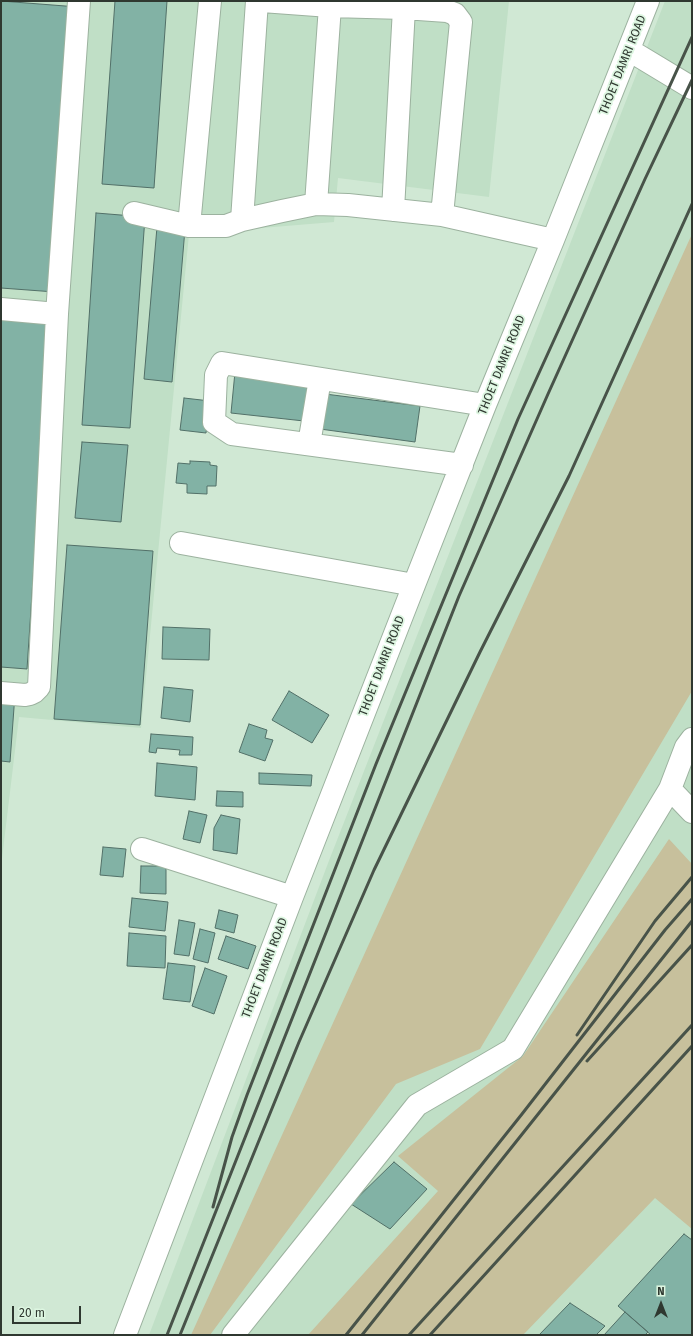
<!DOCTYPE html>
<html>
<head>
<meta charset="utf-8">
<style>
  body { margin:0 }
  #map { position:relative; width:693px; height:1336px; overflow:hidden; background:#d0e8d4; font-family:"Fira Sans",sans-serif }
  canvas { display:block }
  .frame { position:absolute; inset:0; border:2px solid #2f3830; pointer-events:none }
  .north { position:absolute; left:641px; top:1284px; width:40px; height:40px; -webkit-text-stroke:3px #ddf6e1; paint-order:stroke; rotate:0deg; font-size:11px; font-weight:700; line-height:16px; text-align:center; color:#2f3830 }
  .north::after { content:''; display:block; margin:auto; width:14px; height:18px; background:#2f3830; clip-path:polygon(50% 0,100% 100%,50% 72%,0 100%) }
  .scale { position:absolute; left:12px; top:1306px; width:69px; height:18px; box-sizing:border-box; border:2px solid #2f3830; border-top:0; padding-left:5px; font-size:12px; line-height:14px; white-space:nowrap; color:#2f3830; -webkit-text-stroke:3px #ddf6e1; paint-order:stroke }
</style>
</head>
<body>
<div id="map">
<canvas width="693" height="1336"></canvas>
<div class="frame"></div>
<div class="north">N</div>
<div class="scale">20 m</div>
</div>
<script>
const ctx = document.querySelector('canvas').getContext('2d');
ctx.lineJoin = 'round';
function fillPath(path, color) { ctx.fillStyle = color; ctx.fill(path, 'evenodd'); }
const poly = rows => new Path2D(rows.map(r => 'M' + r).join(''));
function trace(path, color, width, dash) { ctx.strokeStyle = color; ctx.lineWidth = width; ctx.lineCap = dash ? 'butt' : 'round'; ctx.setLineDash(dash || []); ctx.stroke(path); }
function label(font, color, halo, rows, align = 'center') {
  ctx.font = font + ' "Fira Sans",sans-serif'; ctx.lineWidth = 3.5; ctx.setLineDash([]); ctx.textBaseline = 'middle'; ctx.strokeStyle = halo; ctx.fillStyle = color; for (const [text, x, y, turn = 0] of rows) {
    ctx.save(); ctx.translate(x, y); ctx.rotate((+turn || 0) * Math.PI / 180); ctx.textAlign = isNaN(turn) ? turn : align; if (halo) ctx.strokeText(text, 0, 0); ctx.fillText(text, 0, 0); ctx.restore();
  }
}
const built = poly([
  [1,1,509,1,489,197,338,178,334,222,189,234,141,728,19,717,1,867],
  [665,1,692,1,692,1335,149,1335,330,858]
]);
const green = poly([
  [692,234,692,691,480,1049,396,1084,210,1335,191,1335],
  [669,839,692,864,692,1229,655,1198,523,1335,308,1335,438,1191,398,1156,523,1056]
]);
const building = poly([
  [1,1,78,7,55,292,1,288,1,1],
  [115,1,167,1,154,188,102,184,115,1],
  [96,213,145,217,130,428,82,425,96,213],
  [157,227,185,229,172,382,144,379,157,227],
  [1,320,50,324,27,669,1,667,1,320],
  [235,372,308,379,304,421,231,413,235,372],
  [325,394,420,406,415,442,320,429,325,394],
  [184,398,210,401,206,433,180,430,184,398],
  [82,442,128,445,121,522,75,518,82,442],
  [190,461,210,462,210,465,217,466,216,486,207,486,207,494,187,493,187,484,176,483,178,463,190,464,190,461],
  [67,545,153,551,140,725,54,719,67,545],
  [163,627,210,629,209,660,162,659,163,627],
  [164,687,193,690,190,722,161,718,164,687],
  [289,691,329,715,312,743,272,720,289,691],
  [1,693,15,694,10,762,1,761,1,693],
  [249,724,267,730,265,738,273,740,265,761,239,752,249,724],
  [151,734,193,737,192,755,179,755,180,750,157,748,156,753,149,752,151,734],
  [157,763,197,767,195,800,155,796,157,763],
  [259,773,312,775,311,786,259,784,259,773],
  [217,791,243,792,243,807,216,806,217,791],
  [189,811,207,815,200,843,183,839,189,811],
  [221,815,240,819,237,854,213,850,214,828,221,815],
  [103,847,126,849,123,877,100,875,103,847],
  [141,866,166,866,166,894,140,893,141,866],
  [132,898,168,902,165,931,129,927,132,898],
  [219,910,238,915,234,933,215,928,219,910],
  [179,920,195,923,189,956,174,954,179,920],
  [200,929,215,933,208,963,193,959,200,929],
  [129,933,166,936,165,968,127,966,129,933],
  [226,936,256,946,248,969,218,959,226,936],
  [168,963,195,966,190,1002,163,999,168,963],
  [205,968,227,976,214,1014,192,1006,205,968],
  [394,1162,427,1189,390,1229,351,1204,394,1162],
  [684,1234,692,1240,692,1335,651,1335,618,1306,684,1234],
  [570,1303,605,1326,596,1335,539,1335,570,1303],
  [625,1312,648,1332,645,1335,604,1335,625,1312]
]);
const minor = poly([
  [262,1,330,6,404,8,447,11,455,14,461,22,442,215],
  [629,50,692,88],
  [316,204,330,6],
  [393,210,404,8],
  [134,213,189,226,226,226,242,220,282,211,316,204,348,205,442,215,553,240],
  [242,220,257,1],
  [189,226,210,1],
  [1,309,57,314],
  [309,444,320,379],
  [462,465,232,434,214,422,216,375,222,363,485,405],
  [181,543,414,585],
  [1,693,25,695,30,694,34,692,39,687,57,314,79,1],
  [670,789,692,812],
  [142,849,292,897],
  [125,1335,292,897,414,585,485,405,553,240,648,1],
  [233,1335,417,1105,513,1049,670,789,686,747,692,739]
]);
const rail = poly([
  [577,1035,655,921,692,877],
  [587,1061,692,945],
  [213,1207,232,1137,247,1095,376,764,518,419,692,37],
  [167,1335,459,596,548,394,645,179,692,80],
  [180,1335,299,1042,374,870,480,652,569,476,692,204],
  [346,1335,522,1114,665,930,692,899],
  [362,1335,692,921],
  [409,1335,692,1025],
  [430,1335,692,1046]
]);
const streetNames = [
  ["THOET DAMRI ROAD",623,65,-68],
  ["THOET DAMRI ROAD",502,365,-68],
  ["THOET DAMRI ROAD",382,666,-69],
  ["THOET DAMRI ROAD",265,968,-69]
];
fillPath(built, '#c0dfc6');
fillPath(green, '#c7c09c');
fillPath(building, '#82b2a5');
trace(building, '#527068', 1);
trace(minor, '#9cb29f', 24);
trace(minor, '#fff', 22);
trace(rail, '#485349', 3);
label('12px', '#2f3830', '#ddf6e1', streetNames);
</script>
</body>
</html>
